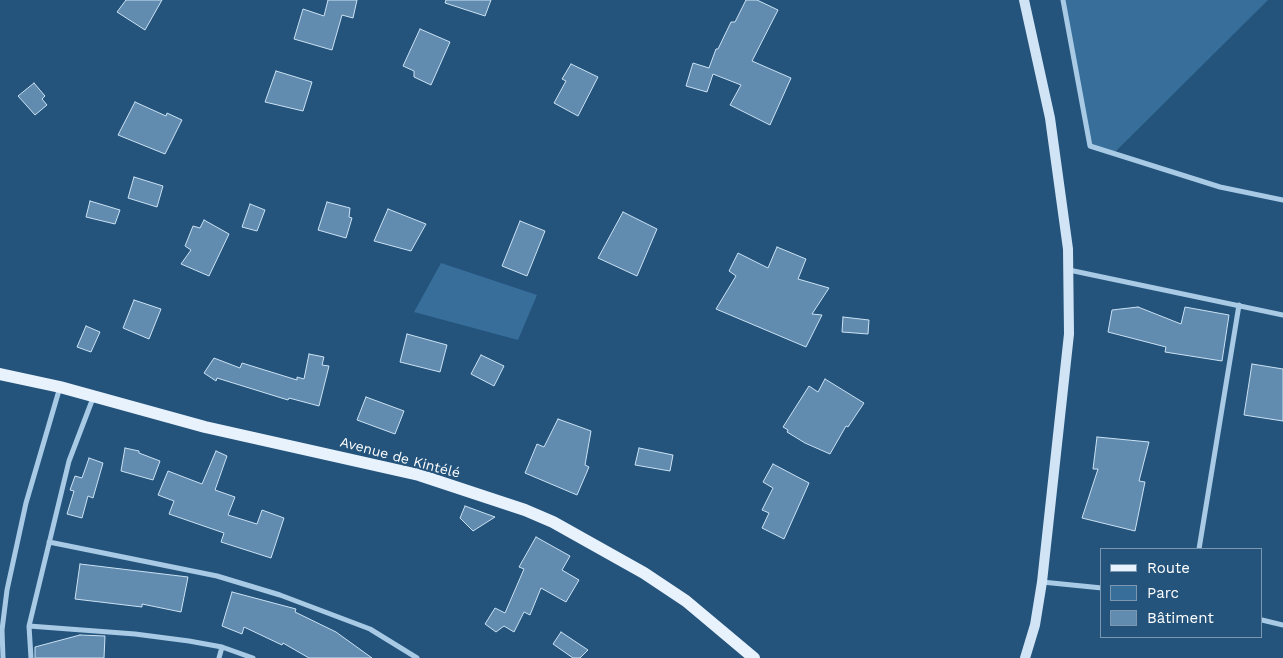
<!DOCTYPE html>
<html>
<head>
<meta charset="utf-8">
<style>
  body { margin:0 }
  #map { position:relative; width:1283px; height:658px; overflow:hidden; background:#24547c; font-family:"Work Sans",sans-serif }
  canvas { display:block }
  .legend { position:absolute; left:1100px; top:548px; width:162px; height:90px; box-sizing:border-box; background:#24547c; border:1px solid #7c98b0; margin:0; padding:6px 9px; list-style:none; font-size:15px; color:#fff }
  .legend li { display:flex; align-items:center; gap:10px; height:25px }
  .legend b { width:25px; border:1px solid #7c98b0 }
</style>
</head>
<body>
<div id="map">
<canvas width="1283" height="658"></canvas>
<ul class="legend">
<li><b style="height:6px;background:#e8f2fd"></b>Route</li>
<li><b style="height:14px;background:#376e9a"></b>Parc</li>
<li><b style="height:14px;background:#618caf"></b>Bâtiment</li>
</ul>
</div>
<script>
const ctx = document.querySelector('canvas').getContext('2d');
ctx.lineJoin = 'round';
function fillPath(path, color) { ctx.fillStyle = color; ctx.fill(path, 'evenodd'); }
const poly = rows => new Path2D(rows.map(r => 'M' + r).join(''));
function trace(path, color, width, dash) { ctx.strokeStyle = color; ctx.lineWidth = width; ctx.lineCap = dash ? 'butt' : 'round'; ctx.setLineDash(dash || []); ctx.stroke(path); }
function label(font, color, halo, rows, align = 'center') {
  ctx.font = font + ' "Work Sans",sans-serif'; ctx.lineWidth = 4; ctx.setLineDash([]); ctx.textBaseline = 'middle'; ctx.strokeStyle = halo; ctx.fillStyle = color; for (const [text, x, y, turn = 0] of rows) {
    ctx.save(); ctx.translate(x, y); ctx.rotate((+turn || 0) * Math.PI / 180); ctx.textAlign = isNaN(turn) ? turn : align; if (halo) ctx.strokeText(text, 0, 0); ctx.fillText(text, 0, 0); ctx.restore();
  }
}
const green = poly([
  [1063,0,1268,0,1114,153,1090,146],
  [441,263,537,295,518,340,414,312]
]);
const building = poly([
  [126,0,162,0,145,30,117,12,126,0],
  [328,0,357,0,353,18,342,15,332,50,294,39,303,9,324,16,328,0],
  [446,0,491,0,485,16,445,3,446,0],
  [746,0,757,0,778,10,752,61,791,78,770,125,730,105,741,85,713,74,707,92,686,86,693,63,709,68,716,49,718,49,731,22,735,22,746,0],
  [420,29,450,42,431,85,414,77,414,71,403,66,420,29],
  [571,64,598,77,578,116,554,103,566,81,562,79,571,64],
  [276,71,312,82,303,111,265,102,276,71],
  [34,83,45,96,42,99,47,105,35,115,18,96,34,83],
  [135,102,166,116,167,113,182,120,165,154,118,135,135,102],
  [134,177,163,186,157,207,128,198,134,177],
  [90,201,120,210,115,224,86,217,90,201],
  [327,202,350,208,349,217,352,218,346,238,318,230,327,202],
  [250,204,265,210,257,231,242,227,250,204],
  [388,209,426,224,411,251,374,241,388,209],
  [623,212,657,229,637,276,598,258,623,212],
  [204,220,229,234,209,276,181,264,191,250,185,246,193,226,200,228,204,220],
  [520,221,545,231,527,276,502,266,520,221],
  [777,247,806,259,798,279,829,288,812,314,822,315,806,347,716,309,736,276,729,271,738,253,768,268,777,247],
  [134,300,161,309,149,339,123,328,134,300],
  [1138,307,1181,324,1185,307,1229,315,1222,361,1165,352,1166,347,1108,332,1112,310,1138,307],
  [843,317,869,320,868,334,842,332,843,317],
  [86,326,100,332,91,352,77,347,86,326],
  [407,334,447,345,440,372,400,362,407,334],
  [309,354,324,357,322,365,329,366,319,406,289,398,288,400,217,378,216,381,204,373,214,358,240,368,242,363,297,380,297,377,304,379,309,354],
  [481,355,504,366,494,386,471,374,481,355],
  [1252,364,1283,369,1283,421,1244,415,1252,364],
  [825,379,864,403,848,427,846,426,830,454,805,443,787,432,788,430,783,427,809,386,818,392,825,379],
  [366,397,404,411,395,434,357,420,366,397],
  [558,419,591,431,585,465,589,467,577,495,525,473,537,444,544,447,558,419],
  [1097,437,1149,442,1139,481,1145,482,1135,531,1082,518,1098,469,1093,469,1097,437],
  [125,448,139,451,139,453,160,461,153,480,121,471,125,448],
  [639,448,673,455,670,471,635,465,639,448],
  [216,451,227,456,215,490,235,497,228,515,257,524,262,510,284,518,271,558,221,542,224,533,169,514,174,501,158,495,168,471,202,484,216,451],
  [89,458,103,463,93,498,88,496,82,518,67,514,74,491,70,490,75,476,82,478,89,458],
  [773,464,809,483,784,539,762,528,769,513,762,510,773,488,763,482,773,464],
  [465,506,495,517,473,531,460,518,465,506],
  [536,537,570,556,562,570,579,580,566,602,541,588,530,615,524,612,514,632,504,626,496,632,485,624,495,608,505,613,524,569,519,567,536,537],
  [80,564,188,577,181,612,142,604,142,607,75,599,80,564],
  [232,592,296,609,295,612,336,632,372,658,309,658,283,643,282,645,244,627,242,634,222,626,232,592],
  [561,632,588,650,580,658,573,658,553,644,561,632],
  [80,635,105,636,104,658,35,658,35,647,80,635]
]);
const street = poly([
  [1063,0,1090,146,1220,187,1283,200],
  [1069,270,1283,315],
  [49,542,217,576,280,595,370,629,417,658],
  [1199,549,1239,305],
  [1042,582,1102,588],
  [1262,620,1283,625],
  [29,626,135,634,189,641,222,647,253,658],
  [3,658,2,630,7,590,26,503,60,387],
  [31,658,29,626,69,461,93,398],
  [219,658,222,647]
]);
const secondary = poly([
  [1024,0,1050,118,1068,249,1069,334,1042,582,1035,625,1025,658]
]);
const primary = poly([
  [0,374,60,387,205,427,419,475,525,510,553,522,644,573,686,601,754,658]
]);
const streetNames = [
  ["Avenue de Kintélé",400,458,15]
];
fillPath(green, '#376e9a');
fillPath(building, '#618caf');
trace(building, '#cbe2f4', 1);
trace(street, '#a8cae5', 5);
trace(secondary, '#d1e4f5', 10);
trace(primary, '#e8f2fd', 12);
label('14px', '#fff', '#24547c', streetNames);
</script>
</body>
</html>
